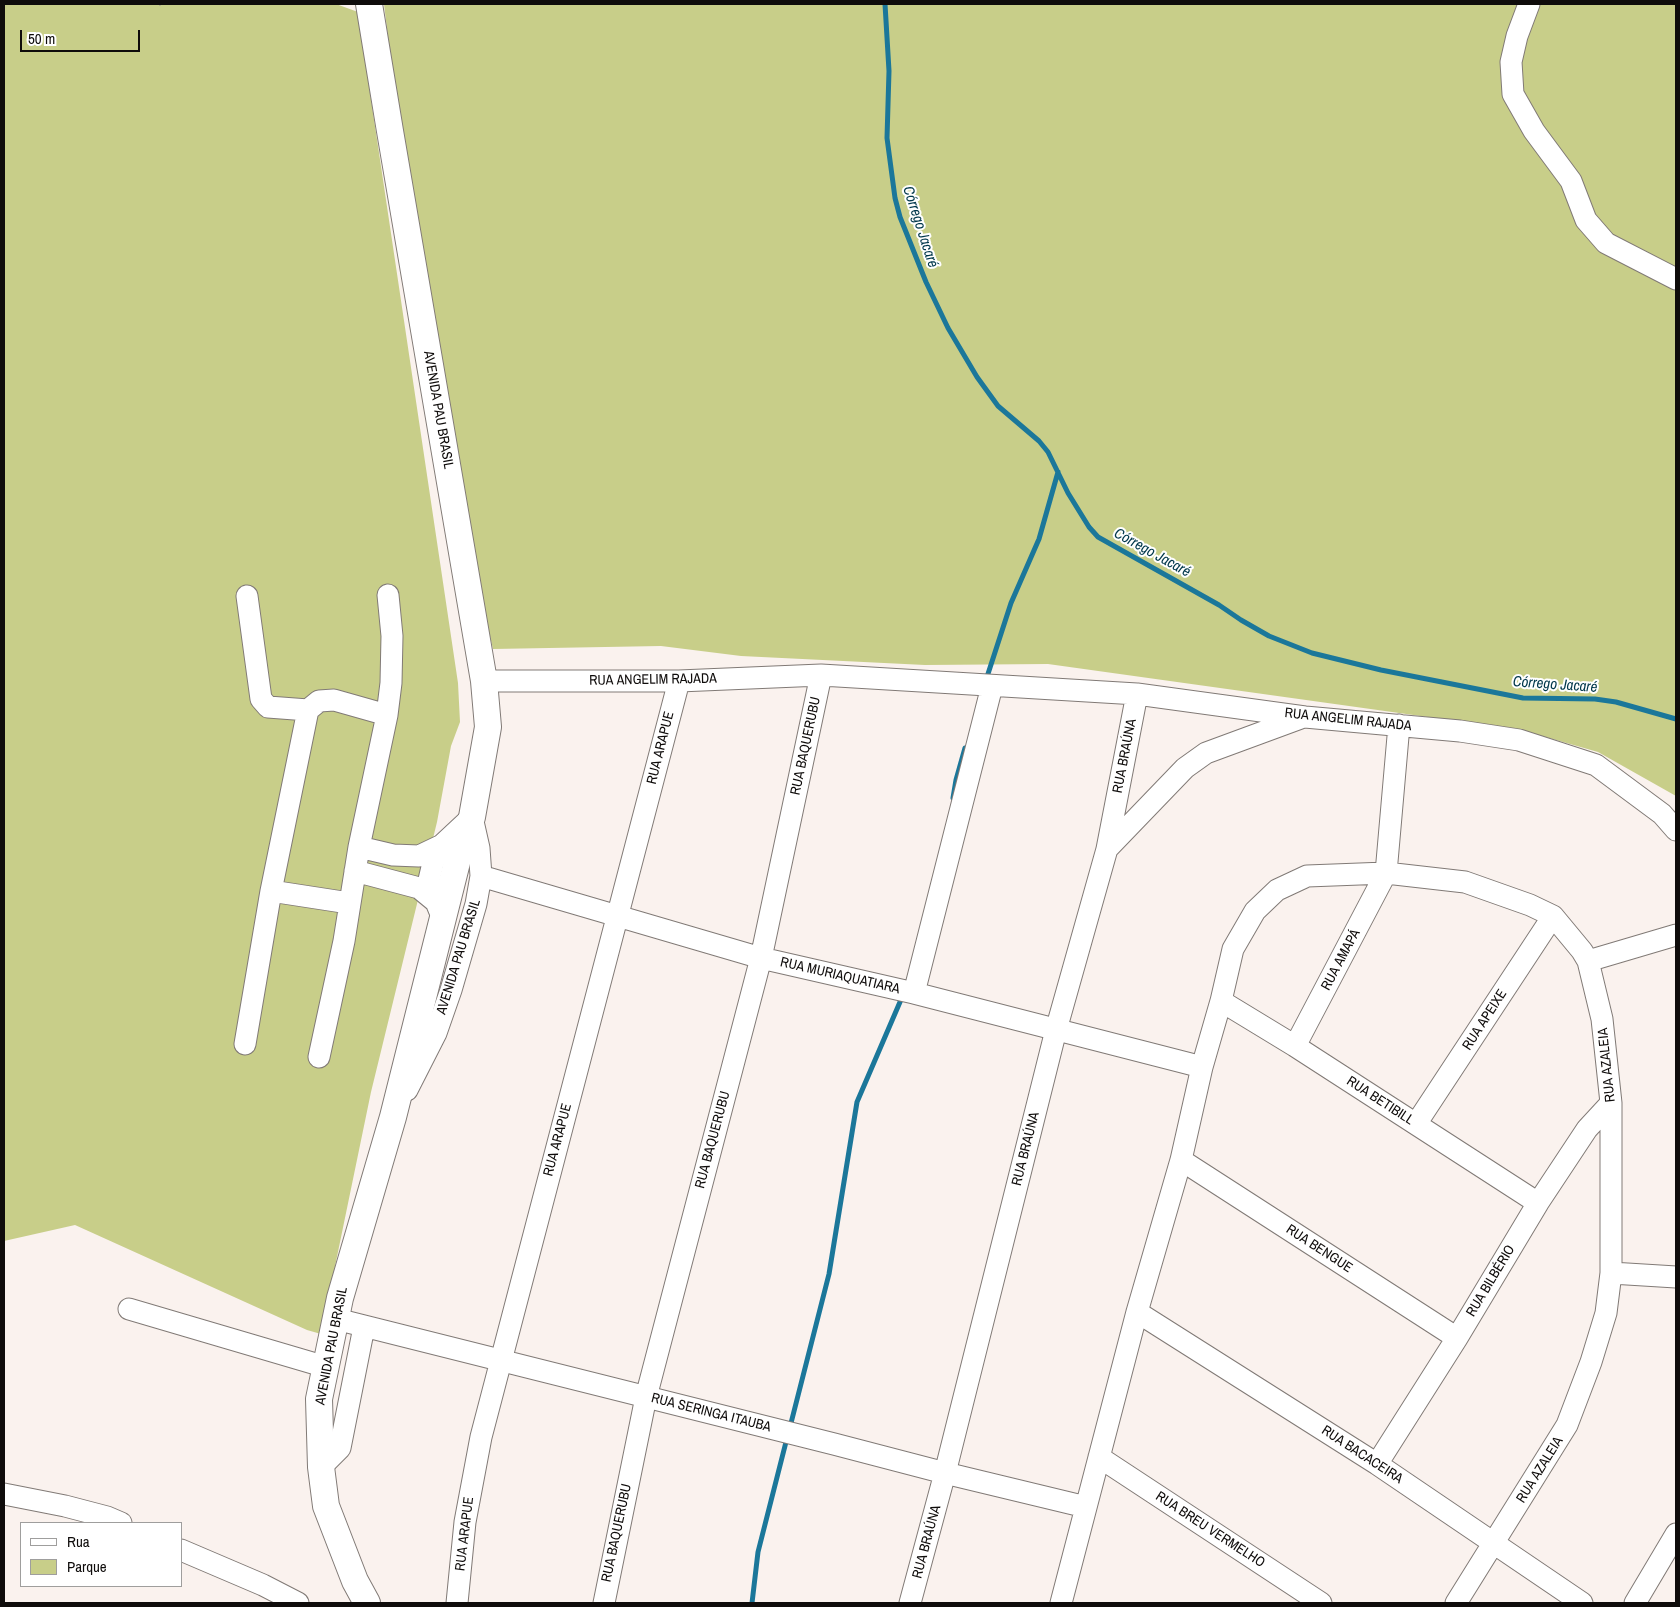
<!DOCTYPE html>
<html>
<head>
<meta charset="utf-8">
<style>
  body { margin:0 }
  #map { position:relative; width:1680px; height:1607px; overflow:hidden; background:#faf2ee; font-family:"Archivo Narrow",sans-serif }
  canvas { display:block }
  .frame { position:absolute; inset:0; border:5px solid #0f0c0b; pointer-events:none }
  .legend { position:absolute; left:20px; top:1522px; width:162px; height:65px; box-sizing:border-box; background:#fff; border:1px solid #9f9e9d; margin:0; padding:6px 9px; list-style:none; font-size:15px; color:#0f0c0b }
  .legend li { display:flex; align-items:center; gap:10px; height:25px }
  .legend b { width:25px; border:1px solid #9f9e9d }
  .scale { position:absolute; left:20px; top:30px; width:120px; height:22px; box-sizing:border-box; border:2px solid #0f0c0b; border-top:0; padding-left:6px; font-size:15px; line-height:18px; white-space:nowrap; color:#0f0c0b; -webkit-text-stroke:4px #fff; paint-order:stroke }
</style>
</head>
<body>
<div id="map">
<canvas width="1680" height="1607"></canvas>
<div class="frame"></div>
<ul class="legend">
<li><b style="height:6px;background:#fff"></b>Rua</li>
<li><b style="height:14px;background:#c8ce89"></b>Parque</li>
</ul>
<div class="scale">50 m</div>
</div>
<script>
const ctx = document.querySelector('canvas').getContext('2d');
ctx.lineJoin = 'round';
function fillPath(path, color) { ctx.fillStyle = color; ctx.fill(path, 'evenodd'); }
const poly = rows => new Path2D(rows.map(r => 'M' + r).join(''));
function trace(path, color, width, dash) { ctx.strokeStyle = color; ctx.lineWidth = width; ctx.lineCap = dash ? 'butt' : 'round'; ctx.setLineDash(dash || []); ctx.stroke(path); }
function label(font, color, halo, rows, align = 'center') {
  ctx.font = font + ' "Archivo Narrow",sans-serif'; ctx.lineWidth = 4; ctx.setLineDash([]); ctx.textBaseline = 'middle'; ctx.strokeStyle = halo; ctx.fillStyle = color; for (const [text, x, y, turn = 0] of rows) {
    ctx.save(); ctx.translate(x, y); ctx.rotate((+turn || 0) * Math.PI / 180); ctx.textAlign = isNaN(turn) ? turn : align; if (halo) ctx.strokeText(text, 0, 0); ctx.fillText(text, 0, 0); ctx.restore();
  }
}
const green = poly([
  [4,4,336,4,358,12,458,683,460,722,451,746,437,822,371,1092,321,1334,307,1330,75,1225,4,1241],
  [384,4,1676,4,1676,796,1598,752,1521,730,1048,664,925,665,741,656,661,646,493,649,464,525,394,88]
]);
const stream = poly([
  [885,4,889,71,887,138,895,198,900,217,926,282,948,328,977,377,998,406,1039,441,1048,452,1068,493,1089,527,1098,537,1219,605,1241,620,1269,636,1312,653,1381,670,1523,698,1595,699,1616,702,1676,719],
  [986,680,1011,603,1039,539,1058,472],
  [953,798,956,780,965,748],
  [790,1427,829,1274,857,1102,903,995],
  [752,1603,758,1552,787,1438]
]);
const path = poly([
  [160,4,161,5]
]);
const minor = poly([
  [1529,4,1517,36,1511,62,1513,94,1534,131,1571,181,1586,220,1606,243,1676,279],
  [247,596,261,699,268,707,308,710],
  [484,681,679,681,821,675,1137,694,1305,717,1460,731,1519,740,1596,765,1662,814,1676,830],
  [359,847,393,855,419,856,442,845,472,817,479,848,481,876,476,904,451,990,436,1033,407,1090],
  [1107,849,1185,768,1206,753,1301,718],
  [355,871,419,888,436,902,443,919],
  [481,876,761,958,914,993,1202,1067],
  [271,891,349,903],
  [428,895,429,880,433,863,442,845],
  [1588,961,1676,935],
  [914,993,992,686],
  [1221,1001,1295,1046,1538,1203],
  [245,1044,271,891,308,710,319,701,334,700,387,715],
  [1295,1046,1386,873,1399,725],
  [319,1057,344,941,359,847,387,715,391,683,392,636,388,595],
  [1416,1124,1553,916],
  [1181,1160,1457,1338],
  [1611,1273,1676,1277],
  [129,1309,326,1367],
  [1137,1312,1377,1464,1582,1603],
  [336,1319,834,1444,945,1473,1086,1507],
  [1099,1457,1321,1603],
  [1377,1464,1457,1338,1538,1203,1587,1129,1611,1103],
  [321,1467,340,1448,364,1327],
  [4,1494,65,1506,107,1517,121,1523],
  [181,1550,263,1585,298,1603],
  [457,1603,465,1522,481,1437,679,681],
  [604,1603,646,1397,761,958,821,675],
  [910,1603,945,1473,1056,1030,1107,849,1137,694],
  [1061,1603,1137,1312,1181,1160,1202,1067,1221,1001,1233,949,1255,911,1277,890,1307,876,1386,873,1465,882,1530,905,1553,916,1582,951,1588,961,1602,1019,1611,1103,1611,1273,1606,1313,1591,1362,1567,1425,1456,1603],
  [1635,1603,1676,1534]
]);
const major = poly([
  [367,1603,355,1581,326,1506,321,1467,319,1399,340,1298,393,1117,458,858,472,817,488,727,484,681,390,131,369,4]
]);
const streetNames = [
  ["AVENIDA PAU BRASIL",438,410,80],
  ["RUA ANGELIM RAJADA",653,680,-1],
  ["RUA ANGELIM RAJADA",1348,720,6],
  ["RUA BAQUERUBU",806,746,-78],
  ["RUA ARAPUE",661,748,-76],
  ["RUA BRAÚNA",1125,756,-79],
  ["AVENIDA PAU BRASIL",459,957,-73],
  ["RUA AMAPÁ",1341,960,-62],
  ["RUA MURIAQUATIARA",840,976,13],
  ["RUA APEIXE",1485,1020,-57],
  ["RUA AZALEIA",1607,1065,-96],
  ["RUA BETIBILL",1380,1101,33],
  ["RUA ARAPUE",558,1140,-75],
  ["RUA BAQUERUBU",713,1140,-75],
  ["RUA BRAÚNA",1026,1149,-76],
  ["RUA BENGUE",1319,1249,33],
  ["RUA BILBÉRIO",1491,1281,-59],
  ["AVENIDA PAU BRASIL",332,1346,-79],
  ["RUA SERINGA ITAUBA",711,1413,14],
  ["RUA BACACEIRA",1362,1455,33],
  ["RUA AZALEIA",1540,1470,-58],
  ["RUA BREU VERMELHO",1210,1530,33],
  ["RUA BAQUERUBU",617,1533,-78],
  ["RUA ARAPUE",465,1534,-83],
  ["RUA BRAÚNA",927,1542,-75]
];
const waterNames = [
  ["Córrego Jacaré",920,227,72],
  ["Córrego Jacaré",1152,553,29],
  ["Córrego Jacaré",1555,685,4]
];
fillPath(green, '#c8ce89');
trace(stream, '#1b779a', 5);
trace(minor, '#817a76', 23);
trace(major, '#817a76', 28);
trace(path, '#9b9592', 3, [5, 2.5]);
trace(minor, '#fff', 21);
trace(major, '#fff', 26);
label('14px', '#0f0c0b', '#fff', streetNames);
label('italic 15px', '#00374b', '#fff', waterNames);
</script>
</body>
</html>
